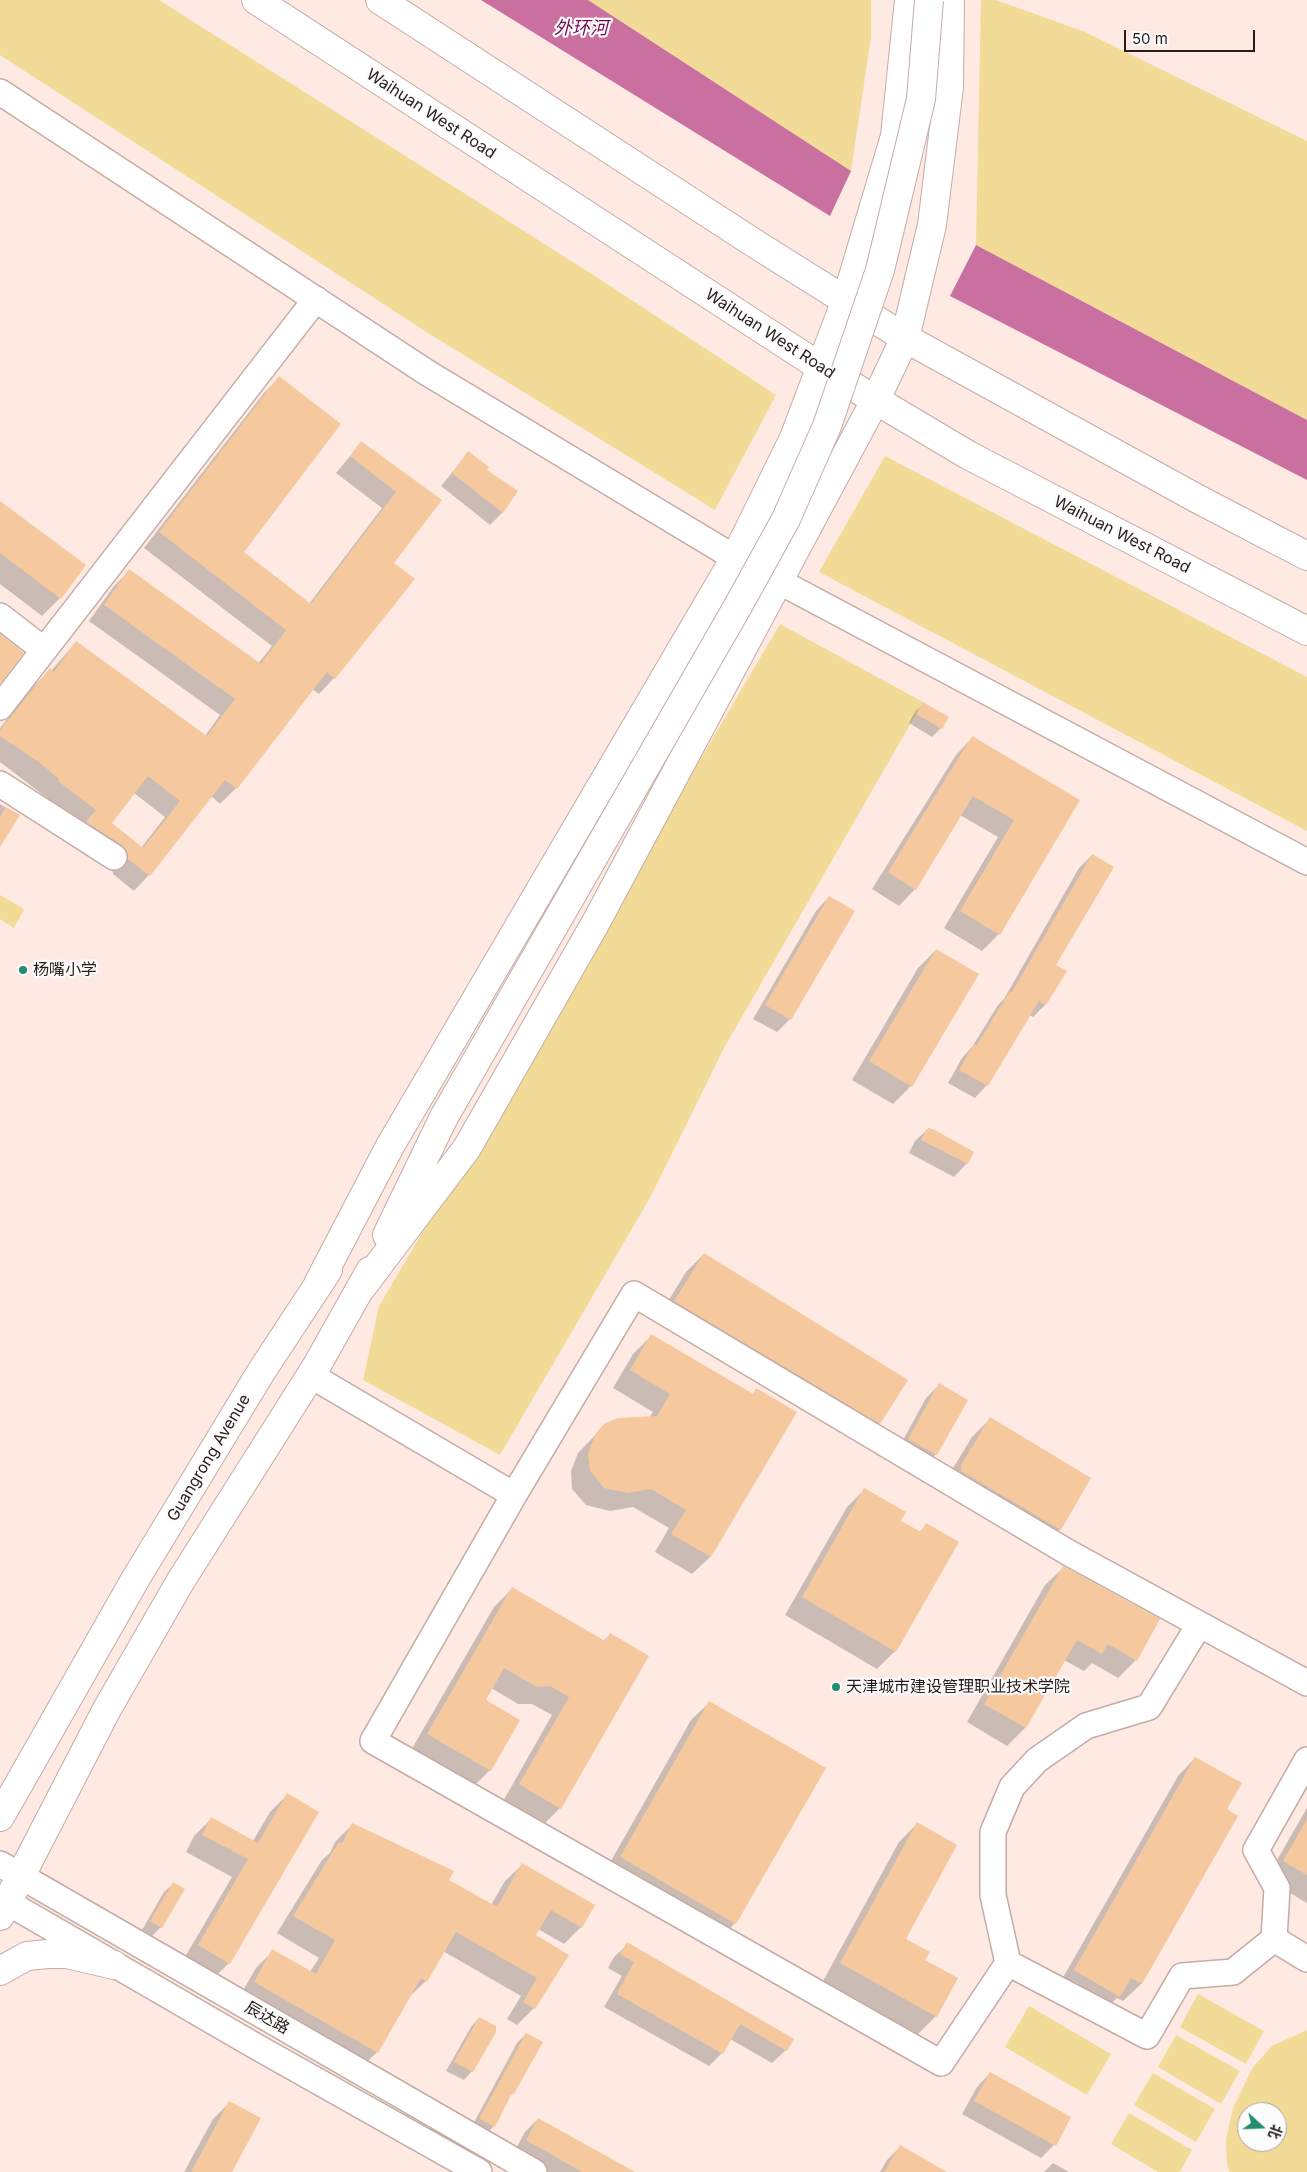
<!DOCTYPE html>
<html>
<head>
<meta charset="utf-8">
<style>
  body { margin:0 }
  #map { position:relative; width:1307px; height:2172px; overflow:hidden; background:#feeae3; font-family:Inter,"Noto Sans SC",sans-serif }
  canvas { display:block }
  .north { position:absolute; left:1237px; top:2102px; width:50px; height:50px; box-sizing:border-box; background:#fcfcfc; border:1px solid #a7a3a2; border-radius:50%; rotate:110deg; font-size:14px; font-weight:700; line-height:20px; text-align:center; color:#271e1b }
  .north::after { content:''; display:block; margin:auto; width:18px; height:22px; background:#228e6d; clip-path:polygon(50% 0,100% 100%,50% 72%,0 100%) }
  .scale { position:absolute; left:1124px; top:30px; width:131px; height:22px; box-sizing:border-box; border:2px solid #271e1b; border-top:0; padding-left:6px; font-size:15px; line-height:18px; white-space:nowrap; color:#271e1b; -webkit-text-stroke:4px #fcfcfc; paint-order:stroke }
</style>
</head>
<body>
<div id="map">
<canvas width="1307" height="2172"></canvas>
<div class="north">北</div>
<div class="scale">50 m</div>
</div>
<script>
const ctx = document.querySelector('canvas').getContext('2d');
ctx.lineJoin = 'round';
function fillPath(path, color) { ctx.fillStyle = color; ctx.fill(path, 'evenodd'); }
const poly = rows => new Path2D(rows.map(r => 'M' + r).join(''));
function trace(path, color, width, dash) { ctx.strokeStyle = color; ctx.lineWidth = width; ctx.lineCap = dash ? 'butt' : 'round'; ctx.setLineDash(dash || []); ctx.stroke(path); }
function label(font, color, halo, rows, align = 'center') {
  ctx.font = font + ' Inter,"Noto Sans SC",sans-serif'; ctx.lineWidth = 4.5; ctx.setLineDash([]); ctx.textBaseline = 'middle'; ctx.strokeStyle = halo; ctx.fillStyle = color; for (const [text, x, y, turn = 0] of rows) {
    ctx.save(); ctx.translate(x, y); ctx.rotate((+turn || 0) * Math.PI / 180); ctx.textAlign = isNaN(turn) ? turn : align; if (halo) ctx.strokeText(text, 0, 0); ctx.fillText(text, 0, 0); ctx.restore();
  }
}
const green = poly([
  [0,0,159,0,598,278,776,395,715,510,428,333,0,55],
  [588,0,871,0,871,37,851,171],
  [981,0,996,0,1085,32,1307,141,1307,420,976,245],
  [885,456,1307,677,1307,831,819,572],
  [780,624,923,702,724,1048,651,1196,500,1455,363,1380,379,1306],
  [0,895,24,909,14,928,0,919],
  [1198,1994,1264,2031,1246,2064,1180,2027],
  [1029,2006,1111,2054,1087,2095,1005,2047],
  [1307,2030,1307,2172,1230,2172,1227,2165,1226,2140,1233,2108,1253,2067,1272,2046],
  [1247,2112,1277,2112,1277,2142,1247,2142],
  [1176,2035,1240,2071,1221,2104,1158,2067],
  [1153,2073,1215,2109,1196,2142,1134,2105],
  [1129,2113,1192,2150,1180,2172,1158,2172,1111,2144]
]);
const water = poly([
  [481,0,588,0,851,171,830,216],
  [976,245,1307,420,1307,480,950,296]
]);
const shadow = poly([
  [279,378,242,552,309,604,382,508,336,473,361,443,441,500,393,563,334,678,319,694,312,689,236,788,220,804,211,796,149,875,134,891,113,874,112,867,63,810,0,762,0,728,34,686,50,670,51,671,76,642,205,736,220,715,89,621,114,586,129,571,258,664,272,646,144,548,264,393],
  [134,793,165,817,141,848,110,823],
  [468,453,485,470,516,492,502,513,490,525,441,486],
  [0,502,60,598,42,616,0,584],
  [923,704,941,728,932,737,909,723,915,712],
  [972,738,1078,801,999,934,982,951,944,928,998,837,960,815,915,889,899,906,872,889,956,755],
  [0,804,18,815,0,844],
  [1092,855,1055,965,1065,971,1045,1005,1033,1017,1029,1015,987,1085,975,1098,948,1083,962,1058,972,1047,998,1005,1004,999,1079,868],
  [829,897,790,1019,777,1032,753,1019,816,911],
  [936,950,911,1086,893,1104,852,1080,918,968],
  [929,1128,973,1152,967,1163,954,1177,909,1153,915,1141],
  [704,1254,879,1423,862,1441,657,1319,686,1272],
  [651,1336,751,1395,757,1390,795,1413,710,1557,692,1574,655,1552,669,1528,633,1507,610,1511,586,1505,572,1489,571,1471,578,1453,606,1424,649,1418,653,1412,613,1388,633,1354],
  [939,1385,966,1400,936,1454,923,1468,896,1453,926,1398],
  [990,1419,1060,1529,1042,1547,942,1486,972,1437],
  [865,1489,899,1521,919,1533,926,1525,895,1651,877,1669,785,1615,847,1507],
  [1063,1568,1136,1660,1118,1678,1092,1663,1084,1671,1064,1660,1025,1728,1007,1746,967,1722,1045,1585],
  [512,1589,603,1641,610,1635,560,1808,542,1826,502,1803,552,1715,532,1704,518,1704,491,1688,485,1700,490,1770,472,1788,410,1752,494,1607],
  [709,1703,735,1923,718,1941,603,1875,691,1720],
  [1195,1758,1225,1810,1237,1816,1141,1984,1123,2001,1117,1998,1101,2014,1057,1988,1178,1776],
  [287,1795,229,1963,212,1980,182,1962,232,1877,186,1852,194,1836,211,1819,253,1841,270,1812],
  [1307,1808,1307,1903,1266,1879],
  [917,1824,904,1939,936,2016,918,2034,823,1981,899,1842],
  [352,1825,491,1905,505,1881,522,1865,581,1927,564,1944,538,1929,535,1936,567,1956,534,2008,517,2025,507,2019,521,1996,443,1951,426,1981,408,1998,377,2052,360,2069,238,1999,256,1968,273,1951,310,1972,319,1958,277,1933,322,1860,330,1853,335,1842],
  [173,1884,183,1890,161,1927,152,1936,142,1930,164,1892],
  [628,1944,786,2050,772,2063,730,2039,722,2053,709,2066,604,2007,622,1976,608,1968,614,1957],
  [479,2018,496,2028,472,2071,464,2080,446,2071,471,2027],
  [526,2034,513,2093,507,2099,494,2126,485,2135,471,2128,517,2043],
  [990,2073,1054,2145,1041,2158,962,2114,977,2087],
  [230,2102,230,2172,184,2172,213,2119],
  [538,2119,633,2172,545,2172,513,2154,525,2132],
  [901,2146,945,2172,880,2172,887,2160],
  [1053,2163,1069,2172,1044,2172]
]);
const building = poly([
  [279,376,341,424,244,552,311,604,396,492,350,456,361,441,442,500,394,563,415,579,335,679,327,672,237,789,225,780,150,876,128,859,127,851,122,845,86,822,96,810,58,781,59,779,40,763,0,736,0,730,50,668,54,672,76,641,207,736,235,699,104,605,129,569,261,664,286,630,159,532],
  [148,776,180,801,143,848,112,823],
  [468,451,489,467,487,470,518,491,503,513,452,473],
  [0,501,86,565,61,599,0,553],
  [0,634,24,653,0,684],
  [923,702,949,717,942,729,916,714],
  [972,736,1080,800,1000,935,960,911,1014,820,973,796,916,890,888,872],
  [6,807,20,815,0,847,0,817],
  [1092,854,1114,867,1056,965,1067,971,1046,1005,1039,1001,988,1086,959,1070,974,1044,977,1045,1010,991,1012,992],
  [829,896,855,911,791,1020,765,1005],
  [936,949,979,974,912,1087,869,1061],
  [927,1129,933,1129,974,1152,968,1164,921,1140],
  [704,1253,908,1380,880,1424,674,1301],
  [651,1334,753,1394,756,1388,797,1412,711,1557,671,1534,686,1510,651,1489,628,1493,604,1488,590,1471,588,1453,596,1433,605,1423,618,1418,657,1416,670,1394,630,1370],
  [939,1383,968,1400,937,1455,908,1439],
  [990,1417,1091,1478,1061,1530,961,1471,961,1465],
  [864,1488,906,1512,901,1521,921,1532,926,1523,959,1542,896,1652,802,1597],
  [1063,1566,1160,1619,1137,1661,1108,1644,1102,1654,1077,1640,1026,1728,984,1704],
  [512,1587,605,1641,610,1633,649,1656,561,1809,519,1784,569,1697,550,1686,537,1687,504,1668,486,1700,520,1720,491,1771,427,1734],
  [709,1701,826,1768,736,1924,620,1857],
  [1195,1757,1242,1783,1227,1809,1238,1816,1142,1984,1131,1978,1120,1997,1074,1970],
  [287,1793,319,1812,230,1964,198,1945,248,1859,202,1835,211,1817,258,1843],
  [1307,1819,1307,1875,1283,1861],
  [917,1822,957,1845,906,1939,930,1952,925,1960,958,1978,937,2017,840,1963],
  [352,1823,454,1871,449,1880,497,1907,522,1863,595,1905,582,1928,551,1910,536,1935,569,1955,535,2009,523,2002,537,1978,456,1932,427,1982,421,1978,378,2053,254,1982,272,1949,316,1974,335,1940,293,1916,339,1842,342,1843],
  [173,1882,185,1889,162,1928,150,1921],
  [627,1942,794,2039,787,2051,740,2024,723,2054,617,1994,634,1962,620,1954],
  [479,2017,496,2026,496,2032,473,2072,454,2062],
  [526,2033,543,2042,514,2094,512,2093,495,2127,479,2119],
  [990,2072,1071,2117,1056,2146,974,2101],
  [229,2101,261,2118,232,2172,191,2172],
  [538,2118,635,2172,582,2172,526,2140],
  [900,2145,947,2172,884,2172]
]);
const minor = poly([
  [0,92,426,372,735,558,1307,862],
  [0,616,44,650],
  [0,707,316,299],
  [0,784,114,857],
  [310,1375,514,1495],
  [1199,1625,1149,1707,1086,1726,1037,1760,1012,1787,993,1832,993,1895,1008,1963,1147,2036,1182,1976,1233,1972,1274,1939,1277,1888,1256,1850,1307,1760],
  [0,1864,534,2172],
  [0,1898,257,2047,479,2172],
  [1274,1939,1307,1959],
  [1008,1963,941,2063,373,1741,514,1495,634,1294,1069,1553,1307,1683]
]);
const major = poly([
  [387,1235,444,1117],
  [318,1284,390,1146,735,558,794,438,846,300,895,136,909,0],
  [362,1287,467,1148,595,924,876,399,905,338,932,225,949,87,950,0],
  [0,1817,136,1578,261,1372,328,1270],
  [0,1916,107,1709,180,1582,316,1367,370,1271],
  [0,1971,27,1956,48,1954,67,1954,114,1965]
]);
const highway = poly([
  [256,0,822,368,968,455,1307,631],
  [380,0,754,243,905,338,1196,498,1307,556]
]);
const majorBridge = poly([
  [444,1117,738,606,786,519,827,426,880,270,921,99,929,0]
]);
const markers = [
  [23,970,5,"#228e6d"],
  [836,1687,5,"#228e6d"]
];
const streetNames = [
  ["Waihuan West Road",431,114,33],
  ["Waihuan West Road",770,334,33],
  ["Waihuan West Road",1122,535,27],
  ["Guangrong Avenue",209,1458,-59],
  ["辰达路",267,2018,30]
];
const poiNames = [
  ["杨嘴小学",33,970],
  ["天津城市建设管理职业技术学院",846,1687]
];
const waterNames = [
  ["外环河",581,29]
];
fillPath(green, '#f2da97');
fillPath(water, '#ca70a0');
fillPath(shadow, '#0003');
fillPath(building, '#f5c89d');
trace(minor, '#c4aca4', 28);
trace(major, '#c4aca4', 30);
trace(highway, '#c4aca4', 30);
trace(minor, '#fff', 25);
trace(major, '#fff', 28);
trace(highway, '#fff', 28);
trace(majorBridge, '#c4aca4', 30, []);
trace(majorBridge, '#fff', 28);
for (const [x, y, r, color] of markers) { const dot = new Path2D(); dot.arc(x, y, r, 0, 2 * Math.PI); ctx.fillStyle = color; ctx.fill(dot); trace(dot, '#fcfcfc', 2); }
label('16px', '#271e1b', '#fcfcfc', streetNames);
label('16px', '#271e1b', '#fcfcfc', poiNames, 'left');
label('italic 18px', '#780351', '#fcfcfc', waterNames);
</script>
</body>
</html>
